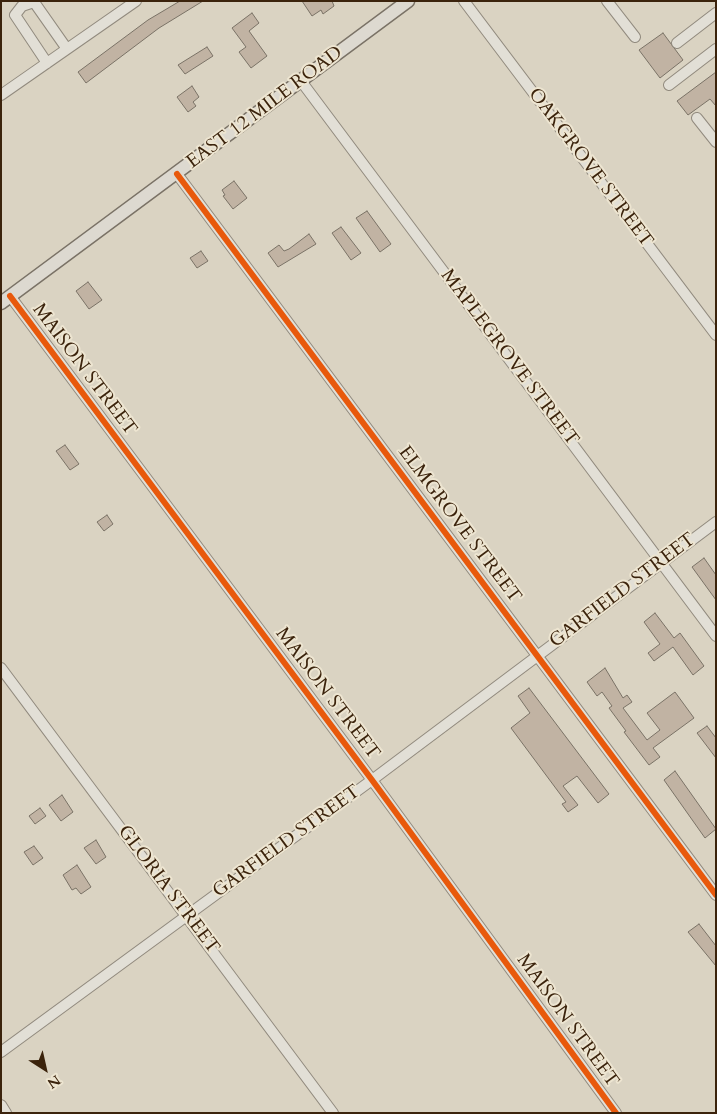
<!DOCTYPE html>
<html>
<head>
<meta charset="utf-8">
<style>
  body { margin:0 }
  #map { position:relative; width:717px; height:1114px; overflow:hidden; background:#dad3c2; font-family:Cardo,serif }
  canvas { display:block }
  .frame { position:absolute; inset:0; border:2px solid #3b230c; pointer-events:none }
  .north { position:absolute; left:20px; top:1044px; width:50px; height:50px; -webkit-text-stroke:4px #ede5d1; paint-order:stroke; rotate:145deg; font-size:14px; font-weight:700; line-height:20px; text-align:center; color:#3b230c }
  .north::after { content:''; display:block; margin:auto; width:18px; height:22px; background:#3b230c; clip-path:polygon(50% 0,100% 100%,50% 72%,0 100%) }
</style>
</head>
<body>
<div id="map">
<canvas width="717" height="1114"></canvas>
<div class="frame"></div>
<div class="north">N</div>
</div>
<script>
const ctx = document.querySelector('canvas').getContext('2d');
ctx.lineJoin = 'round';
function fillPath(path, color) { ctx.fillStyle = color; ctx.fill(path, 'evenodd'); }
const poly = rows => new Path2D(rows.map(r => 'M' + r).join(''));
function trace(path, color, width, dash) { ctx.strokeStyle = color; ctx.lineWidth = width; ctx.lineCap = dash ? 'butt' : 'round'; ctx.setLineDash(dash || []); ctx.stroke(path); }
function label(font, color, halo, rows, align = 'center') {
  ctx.font = font + ' Cardo,serif'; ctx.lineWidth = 4; ctx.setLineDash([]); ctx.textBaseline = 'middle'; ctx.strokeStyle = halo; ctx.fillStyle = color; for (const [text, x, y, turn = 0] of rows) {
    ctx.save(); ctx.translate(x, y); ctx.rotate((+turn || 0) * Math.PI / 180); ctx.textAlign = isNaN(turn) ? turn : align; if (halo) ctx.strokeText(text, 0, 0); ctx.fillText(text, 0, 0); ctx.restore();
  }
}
const building = poly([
  [180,1,203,1,159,28,86,83,78,72,148,20,180,1],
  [302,1,332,1,334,6,323,14,321,10,312,16,302,1],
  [252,13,259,23,249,31,267,56,251,68,239,52,246,47,232,28,252,13],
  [663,33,683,60,660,78,639,50,663,33],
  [207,47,213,56,185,74,178,65,207,47],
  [716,72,716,106,710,99,688,115,677,101,716,72],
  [192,86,199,97,193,102,196,106,188,112,177,97,192,86],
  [234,181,247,198,233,209,223,196,225,195,222,190,234,181],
  [367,211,391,244,380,252,356,218,367,211],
  [341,227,361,253,351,260,332,233,341,227],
  [309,234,316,244,278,267,268,253,279,245,284,251,289,249,309,234],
  [201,251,208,261,197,268,190,258,201,251],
  [88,282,102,300,89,309,76,291,88,282],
  [65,445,79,464,70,470,56,451,65,445],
  [107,515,113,524,104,531,97,522,107,515],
  [704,558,716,575,716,600,692,567,704,558],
  [655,613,674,638,680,633,704,666,693,675,673,647,654,661,648,653,660,644,644,622,655,613],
  [605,668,623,698,627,695,632,702,623,708,647,740,660,730,647,713,675,692,694,718,653,748,660,757,649,765,624,732,626,731,609,708,612,706,602,692,597,696,587,682,605,668],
  [529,688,609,794,598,803,577,776,563,786,578,805,568,812,562,804,566,802,511,728,530,713,518,696,529,688],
  [707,726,716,738,716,758,697,733,707,726],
  [675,771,716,829,705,838,664,780,675,771],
  [62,795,73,812,61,821,49,805,62,795],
  [40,808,46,816,35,824,29,816,40,808],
  [96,840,106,857,96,864,84,848,96,840],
  [34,846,43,858,33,865,24,852,34,846],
  [77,865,91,887,81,894,76,888,72,890,63,875,77,865],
  [699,924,716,946,716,966,688,932,699,924]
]);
const minor = poly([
  [464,1,716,335],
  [607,1,635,37],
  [677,43,716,13],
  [47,63,15,15,22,6,34,2,67,49],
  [301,81,716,636],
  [669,85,716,49],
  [1,95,136,1],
  [697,118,716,142],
  [177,174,716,895],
  [10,296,372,780,616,1113],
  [1,668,333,1113],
  [1,1052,372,780,716,522],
  [1,1105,6,1113]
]);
const major = poly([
  [1,303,408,1]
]);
const cycleway = poly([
  [177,174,716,895],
  [10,296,372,780,616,1113]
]);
const streetNames = [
  ["EAST 12 MILE ROAD",265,108,-37],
  ["OAKGROVE STREET",590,168,53],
  ["MAPLEGROVE STREET",509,358,53],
  ["MAISON STREET",84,370,53],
  ["ELMGROVE STREET",459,525,53],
  ["GARFIELD STREET",623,591,-37],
  ["MAISON STREET",327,694,53],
  ["GARFIELD STREET",287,842,-36],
  ["GLORIA STREET",168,890,53],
  ["MAISON STREET",567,1021,54]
];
fillPath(building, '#c1b3a3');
trace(building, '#7a7266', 1);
trace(minor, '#918a7e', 12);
trace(major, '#7a7266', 15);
trace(minor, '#e2dfd6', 10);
trace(major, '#ddd9d0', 12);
trace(cycleway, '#e8590c', 6);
label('19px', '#3b230c', '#ede5d1', streetNames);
</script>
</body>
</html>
